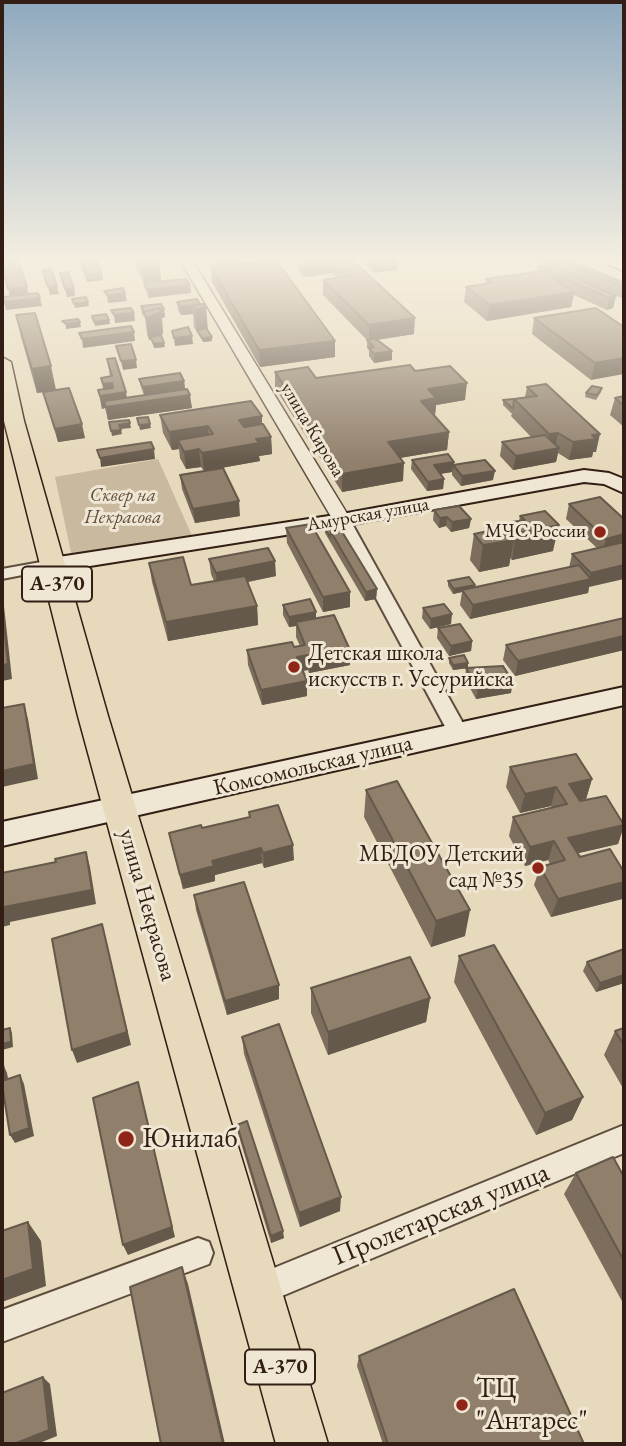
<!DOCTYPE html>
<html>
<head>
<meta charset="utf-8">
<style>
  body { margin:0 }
  #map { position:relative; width:626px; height:1446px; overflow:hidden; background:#e7d9bb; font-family:"EB Garamond",serif }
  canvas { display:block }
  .frame { position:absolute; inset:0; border:4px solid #321e14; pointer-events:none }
</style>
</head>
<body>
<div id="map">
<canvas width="626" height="1446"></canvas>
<div class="frame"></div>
</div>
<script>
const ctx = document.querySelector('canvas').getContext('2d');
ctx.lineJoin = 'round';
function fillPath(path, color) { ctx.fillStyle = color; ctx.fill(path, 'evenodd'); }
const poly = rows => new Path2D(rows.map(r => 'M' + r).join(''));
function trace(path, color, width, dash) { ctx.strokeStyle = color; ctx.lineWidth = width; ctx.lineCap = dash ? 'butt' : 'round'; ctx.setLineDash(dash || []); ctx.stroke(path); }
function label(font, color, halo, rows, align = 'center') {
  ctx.font = font + ' "EB Garamond",serif'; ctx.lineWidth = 6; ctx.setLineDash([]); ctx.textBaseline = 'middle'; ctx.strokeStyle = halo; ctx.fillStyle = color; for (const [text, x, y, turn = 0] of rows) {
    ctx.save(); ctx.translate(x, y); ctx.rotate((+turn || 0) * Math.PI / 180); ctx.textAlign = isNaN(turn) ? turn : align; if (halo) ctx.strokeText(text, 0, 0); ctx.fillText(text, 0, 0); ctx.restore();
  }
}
const green = poly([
  [158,459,193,538,72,557,55,477]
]);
const minor = poly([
  [342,515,350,520,469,734,466,739,452,739,449,734,334,520,342,515],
  [52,560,58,562,58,568,2,579,2,569,52,560],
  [624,1125,624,1153,258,1306,247,1301,242,1290,247,1279,624,1125],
  [198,1238,209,1242,213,1253,209,1264,2,1342,2,1310,198,1238]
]);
const tertiary = poly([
  [180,260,192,260,351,520,348,524,336,524,333,520,180,260]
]);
const secondary = poly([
  [584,470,609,473,624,479,624,493,604,484,584,482,342,526,52,572,41,565,52,558,342,514,584,470],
  [624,687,624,705,2,846,2,822,624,687]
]);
const primary = poly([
  [2,357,11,362,24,421,108,716,328,1444,276,1444,78,716,4,421,2,357]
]);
const trunk = poly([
  [573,260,595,260,624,273,624,284,573,260]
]);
const wall = poly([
  [80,260,99,260,103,280,87,282,84,275],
  [132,260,159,260,161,281,144,283],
  [211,260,241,260,335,357,260,367,212,282,211,267,215,267],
  [299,260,352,260,414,334,377,340,392,360,374,363,369,356,369,350,367,348,367,340,323,295,323,280,337,278,332,273,305,277,299,272],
  [360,260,398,260,397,270,374,273],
  [533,260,570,260,624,283,624,299,595,287,616,296,613,308,607,310,574,295,571,307,487,321,464,302,466,287,485,284,486,279,537,271,538,266,543,265],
  [177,302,200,304,206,308,207,330,212,341,203,342,194,327,193,314,181,315,178,310],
  [141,306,164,309,165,317,162,318,163,334,158,336,165,347,154,348,151,339,149,340,147,334,145,318,142,314],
  [16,315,56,390,85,438,58,442,43,392,37,393,21,337],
  [534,318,624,327,591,380,532,334],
  [107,359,127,398,144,395,141,387,139,379,184,381,185,389,192,408,108,420,105,408,102,409,98,390,103,389,101,378,110,376],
  [415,371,465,400,436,405,435,415,449,432,447,450,400,458,403,481,342,492,275,388,275,372,316,378],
  [527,387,596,452,593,452,592,457,569,460,558,453,556,462,513,470,500,456,502,442,531,437,511,416,512,413,511,413,503,405,503,400,525,397],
  [602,388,601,392,596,400,585,397,586,393],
  [624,396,624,427,610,415,615,398],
  [160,415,262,424,271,437,272,454,259,456,260,461,204,471,201,467,186,469,180,458,179,449,172,450,163,433],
  [412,460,454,462,454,465,493,480,461,486,452,475,452,472,440,474,444,479,443,489,427,491,411,469],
  [180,475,240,516,195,523,182,489],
  [569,504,624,519,589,587,588,593,470,619,460,605,462,592,453,594,448,586,448,581,474,588,569,568,572,554,597,548,566,519],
  [459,506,471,519,469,528,451,532,446,526,439,528,433,520,434,510],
  [520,516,553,551,512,560,510,558,509,566,479,572,470,560,474,534,498,536,504,535,506,523,519,521],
  [286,528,350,607,323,612,287,543],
  [325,528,338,531,377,589,376,599,365,601,325,533],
  [209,559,276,576,248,582,257,606,258,625,168,641,152,582,149,563,191,585,214,581,211,574],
  [283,605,316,612,316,618,350,650,350,665,309,673,308,670,303,671,307,681,307,696,262,705,248,665,247,650,300,646,296,637,296,626,289,627,283,615],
  [423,608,451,624,430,629,422,618],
  [624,618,624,650,515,676,503,660,506,645],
  [438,628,472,641,471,651,449,656,437,638],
  [449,658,468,663,468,668,453,670,449,663],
  [466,668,511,693,476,699,465,679],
  [510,767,592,779,586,799,579,800,580,801,624,824,624,826,618,844,578,853,622,899,551,917,534,885,540,867,550,864,548,860,525,866,509,836,513,817,552,808,551,806,520,813,506,787],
  [366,790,465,936,431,947,364,817],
  [249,812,294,860,264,868,262,863,215,875,215,881,183,889,172,848,169,833,202,828,249,817],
  [194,895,279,999,227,1015,196,910],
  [624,949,624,983,596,992,583,971,587,962],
  [459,956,583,1097,572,1120,536,1135,454,982],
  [311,988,430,998,426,1022,328,1055,311,1013],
  [624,1028,624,1090,604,1055,615,1031],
  [242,1037,340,1211,300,1227,244,1054],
  [237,1125,284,1238,271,1243,238,1133],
  [576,1173,624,1177,624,1305,564,1194],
  [359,1356,584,1444,383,1444,357,1366]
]);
const shadedWall = poly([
  [159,260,161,281,144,283,141,262],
  [320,260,333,260,332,273,305,277,305,262],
  [388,260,398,260,397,270,374,273,375,262],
  [99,261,100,269,84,271,83,263],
  [102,273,103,280,87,282,86,275],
  [190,285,191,293,148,298,147,290],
  [57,286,59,294,50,295,48,287],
  [27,287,29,299,11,301,8,289],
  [74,288,75,296,67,297,65,289],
  [574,292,571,307,487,321,490,305],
  [125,293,127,301,108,303,107,295],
  [616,296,613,308,607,310,609,298],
  [40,298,42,306,6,310,4,302],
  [88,302,89,306,75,308,74,304],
  [192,306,193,314,181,315,180,307],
  [206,308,208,330,197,331,195,309],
  [164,309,165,317,162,318,163,334,149,340,146,318,144,313],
  [134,313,135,321,115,323,114,315],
  [415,318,414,334,369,341,369,325],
  [109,320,110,324,95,326,94,322],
  [80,322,81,327,66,329,66,324],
  [134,332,135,341,83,348,82,339],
  [192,336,193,344,175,346,174,338],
  [212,337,212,341,203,342,202,338],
  [335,341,335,357,260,367,259,350],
  [164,343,165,347,154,348,154,344],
  [392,351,392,360,374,363,374,354],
  [624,358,624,374,591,380,595,363],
  [136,360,137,368,123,370,121,361],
  [51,366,56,390,37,393,32,369],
  [184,381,185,389,144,395,143,387],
  [112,383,114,394,126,392,128,404,190,395,192,408,108,420,106,407,104,401,105,408,102,409,100,396,105,395,103,384],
  [467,383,465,400,436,405,435,415,421,401,428,389],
  [262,416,262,433,240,437,239,420],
  [130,423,131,428,120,429,119,425],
  [82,424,85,438,58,442,55,429],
  [150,424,151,428,140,430,139,425],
  [208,426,209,443,178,440,179,449,172,450,169,432],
  [121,430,122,434,112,436,111,431],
  [449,432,447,450,387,460,388,442],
  [558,433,555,449,559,448,556,462,513,470,516,456,546,451,549,434],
  [600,434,596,452,593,452,592,457,569,460,573,442,592,435],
  [271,437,272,454,259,456,260,461,204,471,202,453,256,439],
  [154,449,155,459,101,467,100,458],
  [199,449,201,467,186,469,184,452],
  [454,462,452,472,433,475,434,465],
  [404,463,403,481,342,492,342,474],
  [495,471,493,480,461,486,462,476],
  [444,479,443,489,427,491,428,482],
  [239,501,240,516,195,523,193,509],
  [447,517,446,526,439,528,440,518],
  [471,519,469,528,451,532,452,522],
  [559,525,553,551,512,560,516,533],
  [624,534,624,547,602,553,606,539],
  [514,540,509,566,479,572,483,545],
  [275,561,276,576,217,588,216,573],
  [624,565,624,579,589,587,588,593,470,619,473,605,589,579,591,573],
  [475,585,474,590,462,590,462,592,453,594,454,589],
  [2,588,12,679,2,681],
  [377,589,376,599,365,601,366,592],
  [350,592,350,607,323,612,323,597],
  [257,606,258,625,168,641,166,622],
  [316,612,316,622,296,622,296,626,289,627,289,617],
  [452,614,451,624,430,629,431,619],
  [624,636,624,650,515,676,518,661],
  [472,641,471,651,449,656,451,646],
  [350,650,350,665,309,673,309,658],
  [308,655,308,670,297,671,297,657],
  [468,663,468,668,453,670,453,665],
  [307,681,307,696,262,705,261,690],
  [513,682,511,693,476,699,478,689],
  [24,704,28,719,38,779,2,787,2,771],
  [592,779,586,799,566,803,569,784],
  [556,787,551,806,520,813,525,794],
  [624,825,618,844,562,857,568,838],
  [554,841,548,860,525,866,530,847],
  [293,845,294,860,264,868,263,853],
  [261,848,262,863,215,875,215,881,183,889,180,875,212,861],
  [86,852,90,867,96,904,10,922,10,925,2,927,2,911,4,907],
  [624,882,624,893,622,899,551,917,558,899],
  [470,910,465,936,431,947,436,921],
  [102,924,131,1045,77,1063,72,1050],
  [624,975,624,983,596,992,600,983],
  [279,985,279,999,227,1015,225,1001],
  [430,998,426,1022,328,1055,328,1032],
  [10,1028,12,1033,13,1047,2,1050,2,1044],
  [3,1064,7,1073,10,1089,5,1080],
  [20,1075,24,1084,34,1136,15,1143,10,1135],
  [138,1082,175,1237,128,1255,123,1245],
  [583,1097,572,1120,536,1135,545,1113],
  [341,1197,340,1211,300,1227,299,1213],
  [28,1222,41,1241,46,1286,2,1302,2,1280],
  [283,1231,284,1238,271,1243,271,1236],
  [182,1267,188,1284,225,1444,223,1444],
  [43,1377,50,1384,57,1436,37,1444,14,1444]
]);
const building = poly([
  [2,260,18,260,27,287,8,289,2,265,2,260],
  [82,260,99,260,99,261,83,263,82,260],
  [218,260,241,260,244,264,222,266,218,260],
  [276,260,335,341,259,350,211,267,276,260],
  [303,260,320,260,305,262,303,260],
  [334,260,352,260,415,318,369,325,323,280,351,276,334,260],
  [561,260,570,260,624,283,624,287,561,260],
  [544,264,616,296,609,298,538,266,544,264],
  [99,265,102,273,86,275,82,267,99,265],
  [51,269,57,286,48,287,42,270,51,269],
  [542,271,574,292,490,305,466,287,492,283,486,279,542,271],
  [68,272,74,288,65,289,60,273,68,272],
  [186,279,190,285,147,290,144,283,186,279],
  [123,288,125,293,107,295,104,291,123,288],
  [38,293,40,298,4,302,3,297,38,293],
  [86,297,88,302,74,304,72,299,86,297],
  [197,299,200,304,180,307,177,302,197,299],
  [161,304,164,309,160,309,159,308,144,312,141,306,161,304],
  [204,304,206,308,195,309,192,305,204,304],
  [131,308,134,313,114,315,111,310,131,308],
  [159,308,161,312,146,318,144,312,159,308],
  [596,308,624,327,624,358,595,363,534,318,596,308],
  [35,313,51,366,32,369,16,315,35,313],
  [106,314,109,320,94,322,92,316,106,314],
  [78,319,80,322,66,324,62,321,78,319],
  [131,326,134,332,82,339,79,333,131,326],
  [188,327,192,336,174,338,172,331,188,327],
  [206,328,212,337,202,338,197,330,206,328],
  [161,335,164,343,154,344,150,337,161,335],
  [376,339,392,351,374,354,369,348,374,347,367,340,376,339],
  [131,344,136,360,121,361,116,346,131,344],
  [115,358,126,392,100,396,98,390,113,388,112,383,103,384,101,378,112,376,107,359,115,358],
  [410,365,415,371,450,366,467,383,428,389,436,398,421,401,449,432,388,442,404,463,342,474,275,372,308,367,316,378,410,365],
  [180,373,184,381,143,387,139,379,180,373],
  [546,384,600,434,592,435,596,439,573,442,558,433,549,434,514,399,537,396,527,387,546,384],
  [592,386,602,388,597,395,586,393,592,386],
  [69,388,82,424,55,429,43,392,69,388],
  [187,389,190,395,106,407,104,401,187,389],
  [624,396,624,406,615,398,624,396],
  [513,399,514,400,513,408,512,408,503,400,513,399],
  [251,401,262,416,239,420,244,427,263,424,271,437,256,439,259,443,202,453,199,449,184,452,178,440,213,434,208,426,169,432,160,415,251,401],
  [148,417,150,424,139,425,137,418,148,417],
  [129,420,130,423,119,425,121,430,111,431,109,422,129,420],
  [545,435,559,448,516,456,502,442,545,435],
  [151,442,154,449,100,458,97,450,151,442],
  [448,454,454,462,434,465,444,479,428,482,412,460,448,454],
  [485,460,495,471,462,476,453,465,485,460],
  [223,468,239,501,193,509,180,475,223,468],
  [600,497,624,519,624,534,606,539,569,504,600,497],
  [459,506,471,519,452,522,447,517,440,518,434,510,459,506],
  [545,511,559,525,516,533,506,523,525,520,520,516,545,511],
  [311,524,350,592,323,597,286,528,311,524],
  [335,526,338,531,331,532,330,537,325,528,335,526],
  [341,530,377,589,366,592,331,532,341,530],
  [493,530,498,536,509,534,514,540,483,545,474,534,493,530],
  [624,542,624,565,591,573,572,554,624,542],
  [268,548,275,561,216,573,209,559,268,548],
  [183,557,191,585,245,576,257,606,166,622,149,563,183,557],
  [579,565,591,579,473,605,462,590,579,565],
  [469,577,475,585,454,589,448,581,469,577],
  [310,599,316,612,289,617,283,605,310,599],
  [444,604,452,614,431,619,423,608,444,604],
  [2,607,8,664,2,665,2,607],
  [334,615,350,650,309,658,308,655,297,657,307,681,261,690,247,650,292,642,294,647,305,645,296,622,334,615],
  [624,618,624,636,518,661,506,645,624,618],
  [460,624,472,641,451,646,438,628,460,624],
  [464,655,468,663,453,665,449,658,464,655],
  [503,666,513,682,478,689,466,668,503,666],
  [24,704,34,764,2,771,2,708,24,704],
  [576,754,592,779,569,784,580,801,606,796,624,825,568,838,580,857,610,849,624,872,624,882,558,899,540,867,565,860,554,841,530,847,513,817,567,804,556,787,525,794,510,767,576,754],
  [397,781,470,910,436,921,366,790,397,781],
  [278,805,293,845,263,853,261,848,212,861,214,866,180,875,169,833,201,825,202,828,250,817,249,812,278,805],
  [86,852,92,890,4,907,4,911,2,911,2,873,56,862,55,859,86,852],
  [244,882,279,985,225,1001,194,895,244,882],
  [102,924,127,1032,72,1050,52,939,102,924],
  [494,945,583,1097,545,1113,459,956,494,945],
  [624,949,624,975,600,983,587,962,624,949],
  [410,957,430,998,328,1032,311,988,410,957],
  [279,1024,341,1197,299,1213,242,1037,279,1024],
  [10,1028,11,1042,2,1044,2,1030,10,1028],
  [624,1028,624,1045,615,1031,624,1028],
  [3,1064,5,1080,20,1075,29,1128,10,1135,2,1084,3,1064],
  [138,1082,172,1227,123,1245,93,1098,138,1082],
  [247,1121,283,1231,271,1236,237,1125,247,1121],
  [613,1157,624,1177,624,1261,576,1173,613,1157],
  [28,1222,33,1269,2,1280,2,1231,28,1222],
  [182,1267,223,1444,161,1444,130,1287,182,1267],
  [514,1289,584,1444,388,1444,359,1356,514,1289],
  [43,1377,49,1430,14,1444,2,1444,2,1393,43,1377]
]);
const markers = [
  [600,532,7,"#8f2418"],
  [294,667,7,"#8f2418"],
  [538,868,7,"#8f2418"],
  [126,1139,9,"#8f2418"],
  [462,1405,7,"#8f2418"]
];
const farStreetnames = [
  ["улица Кирова",312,430,59],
  ["Амурская улица",368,515,-10]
];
const farParknames = [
  ["Сквер на",123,496],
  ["Некрасова",123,518]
];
const farPoinames = [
  ["МЧС России",586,532]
];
const shields = [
  [57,584,70],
  [280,1367,70]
];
const shieldNames = [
  ["А-370",57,584],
  ["А-370",280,1367]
];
const poiNames = [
  ["Детская школа",308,654],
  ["искусств г. Уссурийска",308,680],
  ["МБДОУ Детский",524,855,"right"],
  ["сад №35",524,881,"right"]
];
const streetNames = [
  ["Комсомольская улица",313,766,-13],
  ["улица Некрасова",147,905,74]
];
const nearPoinames = [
  ["Юнилаб",142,1139],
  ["ТЦ",476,1389],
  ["\"Антарес\"",476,1421]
];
const nearStreetnames = [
  ["Пролетарская улица",441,1215,-22]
];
fillPath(green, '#c8b99f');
trace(minor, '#5f4d3e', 4);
trace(tertiary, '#5f4d3e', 3);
trace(secondary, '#321e14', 4);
trace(primary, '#321e14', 3);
trace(trunk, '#321e14', 3);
fillPath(minor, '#efe6d3');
fillPath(tertiary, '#efe6d3');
fillPath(secondary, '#efe6d3');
fillPath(primary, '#e7d9bb');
fillPath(trunk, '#e7d9bb');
fillPath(wall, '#7c6d5c');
fillPath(shadedWall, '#65594b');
fillPath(building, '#907f6b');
trace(building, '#65594b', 2);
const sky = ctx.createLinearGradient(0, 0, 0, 463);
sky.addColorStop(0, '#8fa9bf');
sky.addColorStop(0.56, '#f4eee0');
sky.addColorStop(1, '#f4eee000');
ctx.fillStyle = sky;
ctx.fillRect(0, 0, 626, 463);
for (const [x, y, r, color] of markers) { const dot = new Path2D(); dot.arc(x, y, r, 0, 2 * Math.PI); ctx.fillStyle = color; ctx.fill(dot); trace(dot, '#efe6d3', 2.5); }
label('19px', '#321e14', '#efe6d3', farStreetnames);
label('italic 19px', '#5f4c3e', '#efe6d3', farParknames);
label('19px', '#321e14', '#efe6d3', farPoinames, 'right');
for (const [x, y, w] of shields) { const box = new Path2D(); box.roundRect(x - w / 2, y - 17.5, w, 35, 5); ctx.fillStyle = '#efe6d3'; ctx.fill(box); trace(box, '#321e14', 2); }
label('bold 21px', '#321e14', null, shieldNames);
label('23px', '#321e14', '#efe6d3', poiNames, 'left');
label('23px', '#321e14', '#efe6d3', streetNames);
label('28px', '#321e14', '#efe6d3', nearPoinames, 'left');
label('28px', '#321e14', '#efe6d3', nearStreetnames);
</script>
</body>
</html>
